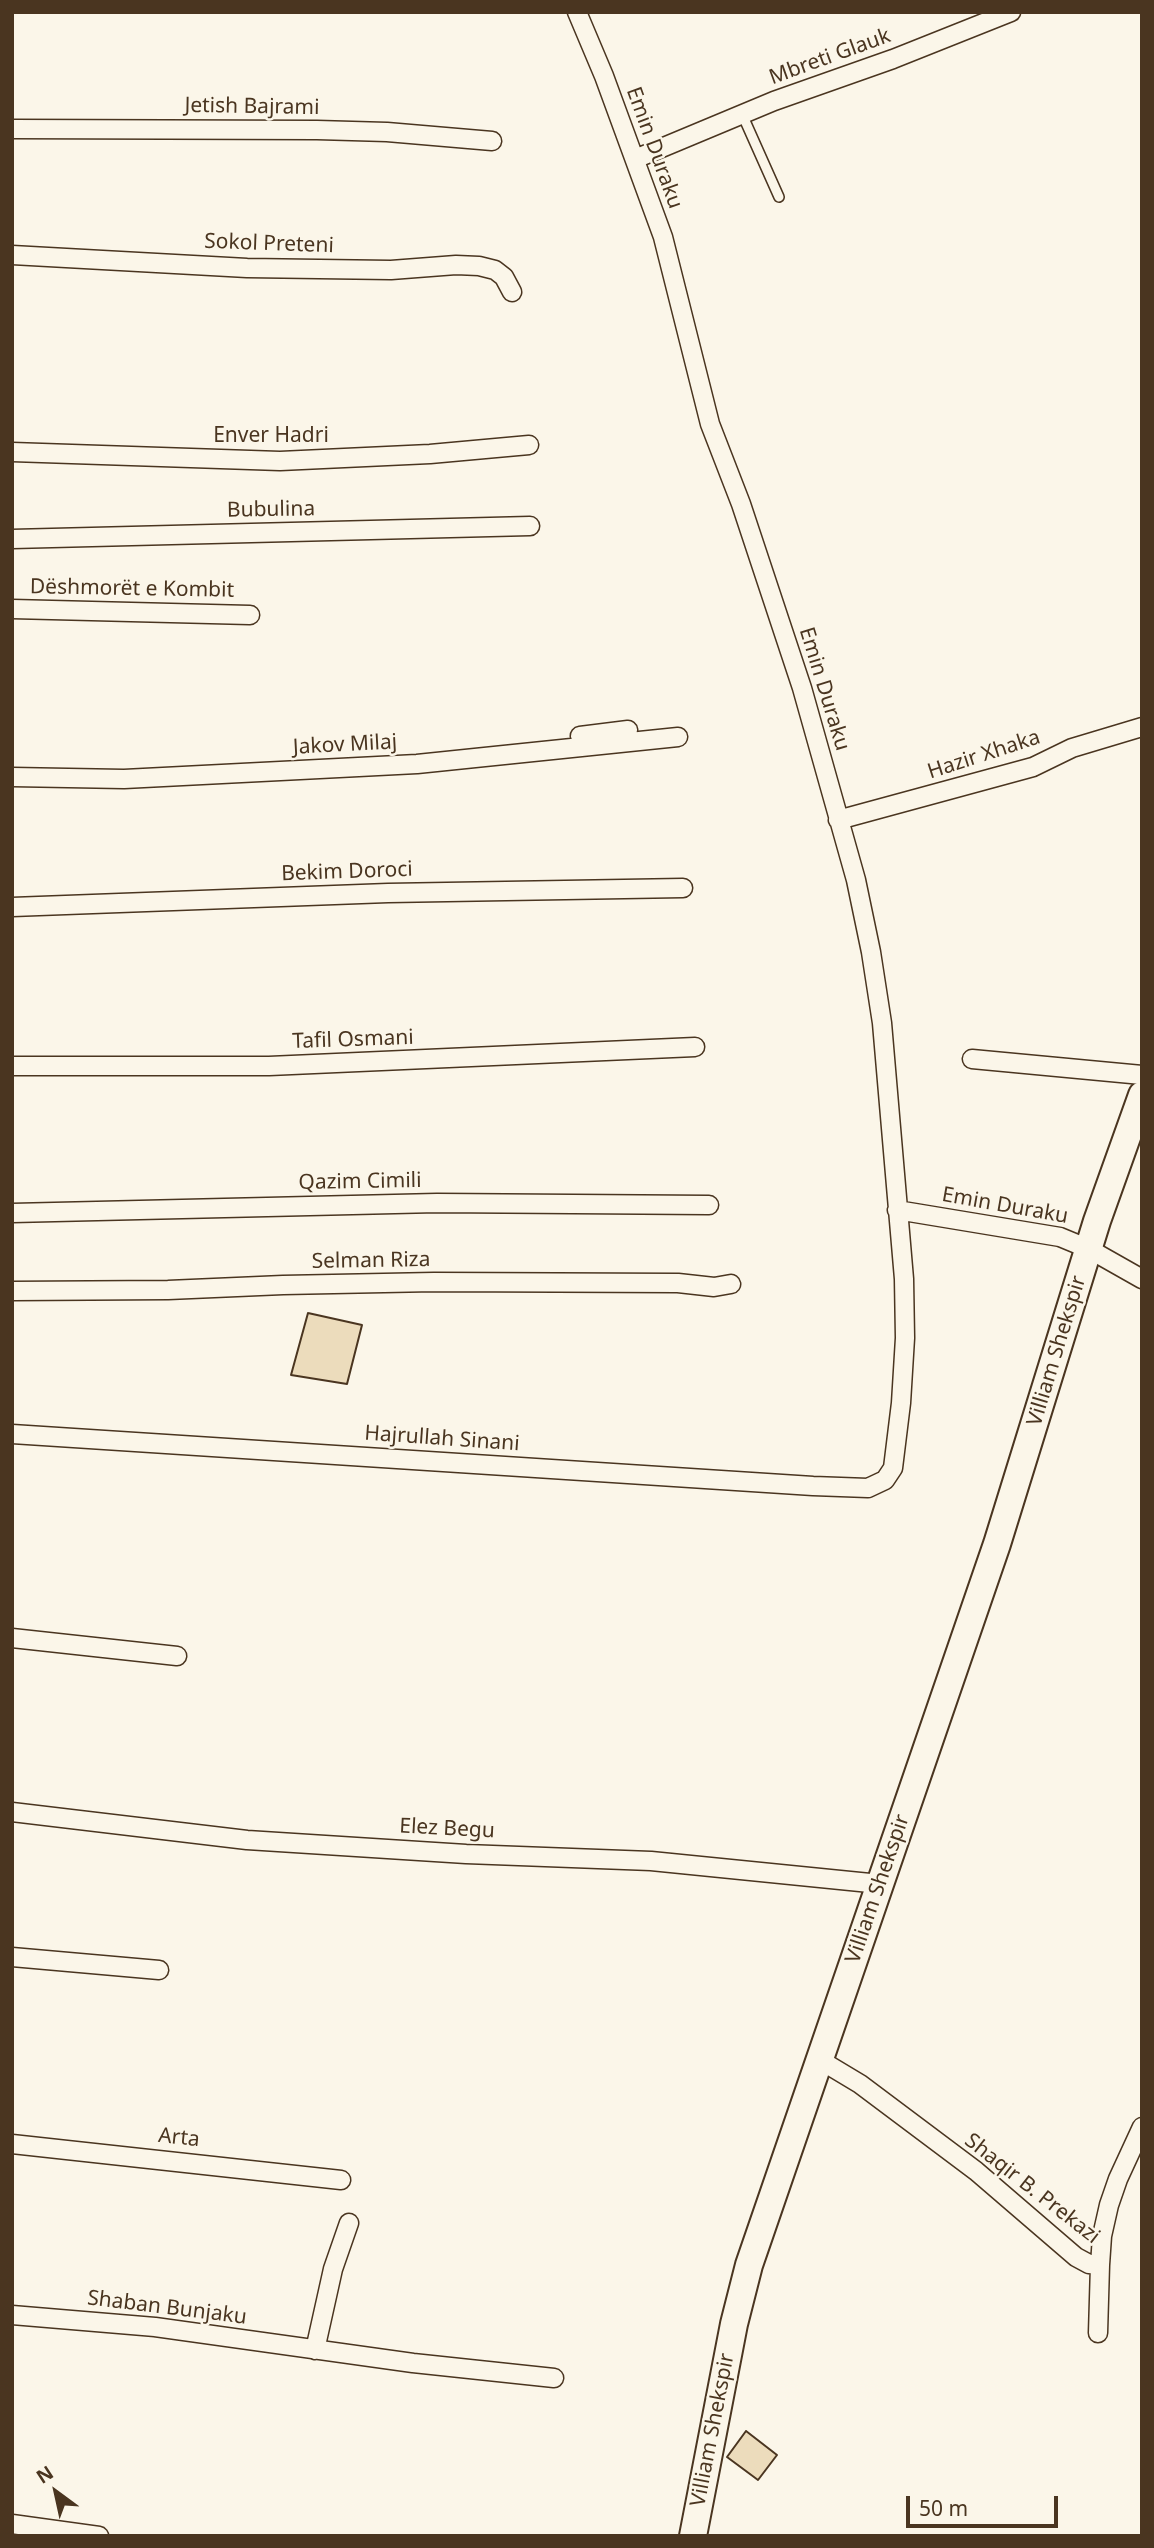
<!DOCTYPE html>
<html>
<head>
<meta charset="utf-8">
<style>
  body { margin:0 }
  #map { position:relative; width:1154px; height:2548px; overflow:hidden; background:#fbf6e9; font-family:"Noto Sans",sans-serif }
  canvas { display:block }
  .frame { position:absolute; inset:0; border:14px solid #4a3520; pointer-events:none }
  .north { position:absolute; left:21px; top:2457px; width:70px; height:70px; -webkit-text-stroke:5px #fbf6e9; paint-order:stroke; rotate:327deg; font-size:19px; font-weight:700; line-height:28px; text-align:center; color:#4a3520 }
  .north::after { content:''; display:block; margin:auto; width:24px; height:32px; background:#4a3520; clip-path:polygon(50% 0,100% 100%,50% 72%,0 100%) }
  .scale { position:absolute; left:906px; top:2496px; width:152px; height:32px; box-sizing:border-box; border:4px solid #4a3520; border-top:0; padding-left:9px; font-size:21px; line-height:24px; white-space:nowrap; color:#4a3520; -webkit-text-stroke:5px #fbf6e9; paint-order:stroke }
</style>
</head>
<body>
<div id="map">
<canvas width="1154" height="2548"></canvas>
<div class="frame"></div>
<div class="north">N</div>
<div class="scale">50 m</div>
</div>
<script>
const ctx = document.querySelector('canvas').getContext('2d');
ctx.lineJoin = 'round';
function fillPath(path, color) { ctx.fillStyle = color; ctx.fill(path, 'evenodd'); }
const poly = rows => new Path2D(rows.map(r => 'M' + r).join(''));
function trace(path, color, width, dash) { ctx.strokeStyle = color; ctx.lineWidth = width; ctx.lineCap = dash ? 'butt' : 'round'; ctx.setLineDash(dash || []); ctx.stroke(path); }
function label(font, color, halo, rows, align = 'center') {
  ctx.font = font + ' "Noto Sans",sans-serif'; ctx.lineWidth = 5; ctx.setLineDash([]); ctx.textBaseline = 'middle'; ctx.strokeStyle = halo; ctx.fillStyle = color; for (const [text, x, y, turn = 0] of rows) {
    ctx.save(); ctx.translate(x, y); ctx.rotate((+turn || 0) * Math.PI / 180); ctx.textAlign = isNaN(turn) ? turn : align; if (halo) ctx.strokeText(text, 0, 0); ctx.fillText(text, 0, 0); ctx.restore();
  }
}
const building = poly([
  [308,1313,362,1325,347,1384,291,1375,308,1313],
  [746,2431,777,2455,758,2480,727,2457,746,2431]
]);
const lane = poly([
  [742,114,779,197]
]);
const street = poly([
  [12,129,317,130,387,132,492,141],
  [635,159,774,101,893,59,1011,12],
  [12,255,247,268,391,270,456,265,479,266,495,270,504,277,512,292],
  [12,452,280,461,430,454,529,445],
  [12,539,530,526],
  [12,609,250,615],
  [580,736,628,730],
  [12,777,124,779,417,764,678,737],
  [838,820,1033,767,1072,748,1142,727],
  [12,907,388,893,683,888],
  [972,1059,1142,1075],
  [12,1066,269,1066,695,1047],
  [897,1210,1060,1237,1089,1249,1142,1279],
  [12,1213,437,1203,709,1205],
  [12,1291,168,1290,283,1285,434,1282,678,1283,714,1287,731,1284],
  [12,1434,813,1486,868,1488,885,1480,893,1468,901,1403,905,1338,904,1279,882,1023,871,952,856,880,802,688,741,504,710,424,663,237,604,76,577,12],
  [12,1638,177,1656],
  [12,1812,247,1840,466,1854,651,1861,880,1884],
  [12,1957,159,1970],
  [820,2060,860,2084,976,2171,1076,2257,1089,2264,1100,2265,1102,2236,1109,2205,1118,2179,1142,2127],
  [12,2144,341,2180],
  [12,2315,155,2327,413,2363,554,2378],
  [1098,2333,1100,2265],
  [315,2350,333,2269,349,2223],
  [12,2524,99,2536]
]);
const secondary = poly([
  [693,2536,734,2324,749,2265,997,1544,1097,1221,1142,1095]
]);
const streetNames = [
  ["Mbreti Glauk",830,57,-20],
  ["Jetish Bajrami",252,107,1],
  ["Emin Duraku",654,148,70],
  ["Sokol Preteni",269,244,2],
  ["Enver Hadri",271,436],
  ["Bubulina",271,510,-1],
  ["Dëshmorët e Kombit",132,589,1],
  ["Emin Duraku",824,689,73],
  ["Jakov Milaj",345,745,-3],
  ["Hazir Xhaka",984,755,-18],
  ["Bekim Doroci",347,872,-2],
  ["Tafil Osmani",353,1040,-2],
  ["Qazim Cimili",360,1182,-1],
  ["Emin Duraku",1005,1206,10],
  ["Selman Riza",371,1261,-1],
  ["Villiam Shekspir",1057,1351,-73],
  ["Hajrullah Sinani",442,1439,4],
  ["Elez Begu",447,1829,3],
  ["Villiam Shekspir",878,1889,-71],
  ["Arta",179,2138,6],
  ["Shaqir B. Prekazi",1032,2189,38],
  ["Shaban Bunjaku",167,2308,7],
  ["Villiam Shekspir",713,2430,-79]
];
fillPath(building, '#ecdcbc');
trace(building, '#4a3520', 2);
trace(lane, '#4a3520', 12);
trace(street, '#4a3520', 21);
trace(secondary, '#4a3520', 30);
trace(lane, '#fbf6e9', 9);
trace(street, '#fbf6e9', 18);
trace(secondary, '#fbf6e9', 26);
label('21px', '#4a3520', '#fbf6e9', streetNames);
</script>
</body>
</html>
